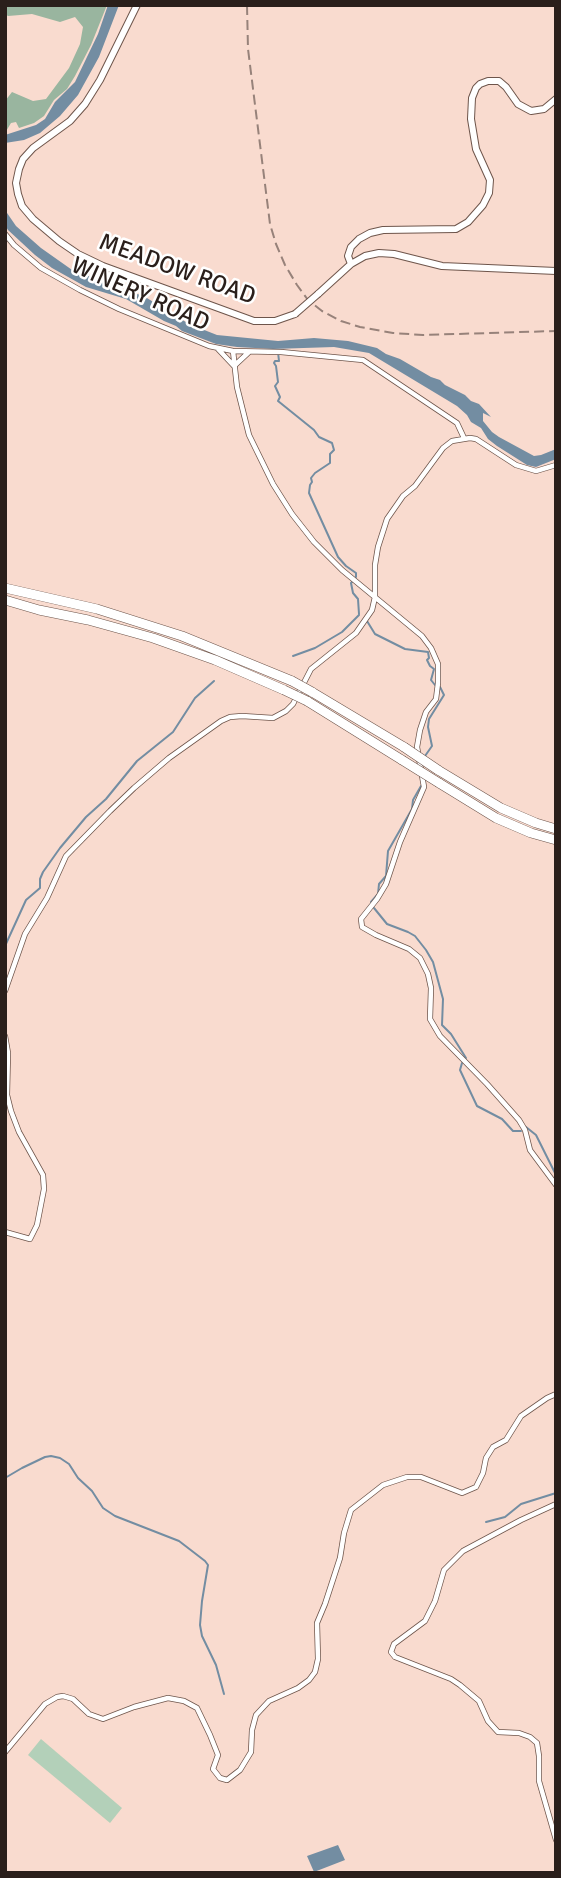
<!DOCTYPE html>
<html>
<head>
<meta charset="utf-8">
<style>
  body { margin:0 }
  #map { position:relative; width:561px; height:1878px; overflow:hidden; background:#f9dbcf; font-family:Signika,sans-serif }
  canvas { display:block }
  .frame { position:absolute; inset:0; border:7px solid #2a1f1b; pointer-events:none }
</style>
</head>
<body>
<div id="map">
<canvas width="561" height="1878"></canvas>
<div class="frame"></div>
</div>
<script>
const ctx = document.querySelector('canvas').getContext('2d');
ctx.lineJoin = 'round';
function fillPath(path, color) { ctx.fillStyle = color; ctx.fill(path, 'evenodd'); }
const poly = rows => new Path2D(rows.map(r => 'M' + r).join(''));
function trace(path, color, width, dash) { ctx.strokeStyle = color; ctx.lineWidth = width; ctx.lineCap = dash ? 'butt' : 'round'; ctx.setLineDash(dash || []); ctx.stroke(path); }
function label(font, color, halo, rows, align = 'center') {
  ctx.font = font + ' Signika,sans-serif'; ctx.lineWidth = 5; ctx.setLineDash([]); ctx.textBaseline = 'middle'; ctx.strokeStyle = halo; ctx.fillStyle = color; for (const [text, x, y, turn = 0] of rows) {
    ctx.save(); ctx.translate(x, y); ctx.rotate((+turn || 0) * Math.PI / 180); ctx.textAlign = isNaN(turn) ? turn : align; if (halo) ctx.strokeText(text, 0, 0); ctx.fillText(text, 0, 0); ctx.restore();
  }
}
const green = poly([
  [41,1739,122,1808,110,1823,28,1755]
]);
const forest = poly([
  [5,5,107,5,91,45,75,76,67,89,54,100,44,116,34,123,19,128,16,122,11,123,5,133,5,101,12,92,33,101,46,99,69,68,80,44,83,27,75,17,60,22,32,14,8,16,5,14]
]);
const water = poly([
  [108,5,119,5,99,57,78,95,60,116,40,133,24,140,5,143,5,135,36,125,45,119,55,102,75,82,98,34],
  [5,210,16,226,41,248,75,272,99,279,127,292,142,295,189,324,217,335,278,341,314,338,348,341,377,348,386,354,400,359,431,377,440,380,445,385,465,395,471,401,479,404,491,417,483,413,483,421,492,432,499,437,534,456,541,455,556,449,556,459,536,467,527,465,497,446,488,439,481,428,471,422,467,415,457,406,369,353,334,347,273,349,237,347,216,344,182,331,176,326,164,321,126,299,86,287,52,268,35,255,8,230,5,225],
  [338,1845,345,1860,314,1872,307,1856]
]);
const stream = poly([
  [278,352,279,361,275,361,274,363,276,366,278,382,275,386,280,397,278,401,314,430,319,437,332,443,334,450,330,454,330,463,315,473,311,478,312,482,310,485,309,493,338,557,346,566,356,573,356,577],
  [353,581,351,583,353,593,358,599,359,614],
  [367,621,375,634,405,649,428,652,429,658,427,660,430,666,434,669,431,680,435,685],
  [293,656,315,648,342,632,359,615],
  [425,756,432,746,428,727,429,719,444,695,440,687],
  [371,902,378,894,379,884,386,876,388,851,412,809,413,800,421,786],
  [374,908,387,924,408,932,415,936,426,950,433,962,443,999,442,1025,451,1034,466,1058],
  [5,946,26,900,40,888,40,879,43,872,60,848,86,817,106,799,137,761,173,732,195,698,214,681],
  [462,1063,460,1070,477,1106,502,1119,513,1131,521,1131],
  [526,1127,536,1135,556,1175],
  [5,1478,22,1468,45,1457,51,1456,60,1458,69,1464,78,1478,92,1491,103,1508,115,1516,179,1541,205,1561,208,1565,202,1601,200,1625,202,1636,216,1665,224,1694],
  [486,1522,505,1517,521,1504,556,1493]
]);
const street = poly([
  [5,234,14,245,41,268,80,290,119,309,209,346,233,351,281,352,363,360,457,423,464,438],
  [218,349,234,366,249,352],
  [233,351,237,387,249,435,273,484,292,514,314,542,342,570,422,636,431,648,438,664,438,683,436,699,426,712,420,730,417,747,424,787,400,842,386,884,377,899,361,919,362,927,376,935,409,949,420,958,428,974,431,988,430,1019,440,1036,487,1084,519,1120,525,1130,530,1150,556,1185],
  [5,991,25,934,47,898,66,856,110,811,134,788,169,758,221,721,230,717,242,716,273,718,286,711,293,704,311,669,356,633,372,610,375,597,375,565,378,547,387,519,403,496,415,486,443,448,452,441,470,438,476,439,516,465,536,471,556,465],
  [5,1036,8,1053,7,1095,11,1111,19,1132,43,1175,44,1189,37,1225,30,1239,5,1232],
  [556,1504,521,1520,463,1551,444,1570,435,1601,425,1621,394,1644,391,1652,395,1657,451,1679,460,1685,479,1701,488,1721,498,1732,519,1733,530,1737,537,1743,539,1756,539,1781,556,1840],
  [5,1752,45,1704,57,1697,63,1696,73,1699,89,1714,103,1719,134,1707,168,1698,184,1701,197,1708,210,1735,218,1755,213,1769,220,1778,227,1780,240,1770,251,1752,252,1730,256,1715,269,1701,298,1688,309,1680,315,1672,318,1659,317,1623,325,1604,340,1558,344,1533,351,1510,383,1485,407,1477,421,1477,462,1493,476,1487,483,1473,486,1458,493,1447,506,1440,521,1416,547,1398,556,1394]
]);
const secondary = poly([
  [137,5,100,80,85,104,70,121,33,148,23,159,19,169,16,183,18,194,22,206,33,219,59,241,78,254,103,266,254,321,275,321,295,314],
  [351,264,348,256,351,247,359,239,370,233,383,230,456,229,468,222,483,205,489,193,490,180,476,149,471,119,472,98,476,88,480,84,488,81,499,81,506,87,518,104,531,111,544,109,556,99],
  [318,294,351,264,365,256,379,253,394,254,442,266,556,271]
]);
const highway = poly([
  [5,588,97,609,182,636,292,681],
  [5,600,39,610,88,620,153,638,215,660,284,690],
  [312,692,404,747],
  [307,701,402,760],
  [438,770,501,808,536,823,556,829],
  [439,783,496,818,531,833,556,840]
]);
const rail = poly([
  [247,5,248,49,270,224,276,244,285,265,297,285,308,300,322,311,341,321,360,327,393,333,423,335,556,331]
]);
const secondaryBridge = poly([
  [295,314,318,294]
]);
const highwayBridge = poly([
  [292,681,312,692],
  [284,690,307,701],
  [404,747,438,770],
  [402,760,439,783]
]);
const streetNames = [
  ["MEADOW ROAD",177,270,20],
  ["WINERY ROAD",140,295,24]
];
fillPath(green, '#b3d0b9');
fillPath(forest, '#99b59f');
fillPath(water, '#738da2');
trace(stream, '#738da2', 2);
trace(street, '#6e554b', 6);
trace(secondary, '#6e554b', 8);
trace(highway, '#6e554b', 10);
trace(street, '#fff', 4.5);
trace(secondary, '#fff', 6);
trace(highway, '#fff', 9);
trace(rail, '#97827a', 2, [10, 5]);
trace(secondaryBridge, '#6e554b', 8, []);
trace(highwayBridge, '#6e554b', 10, []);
trace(secondaryBridge, '#fff', 6);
trace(highwayBridge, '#fff', 9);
label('24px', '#2a1f1b', '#fff', streetNames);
</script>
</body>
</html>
